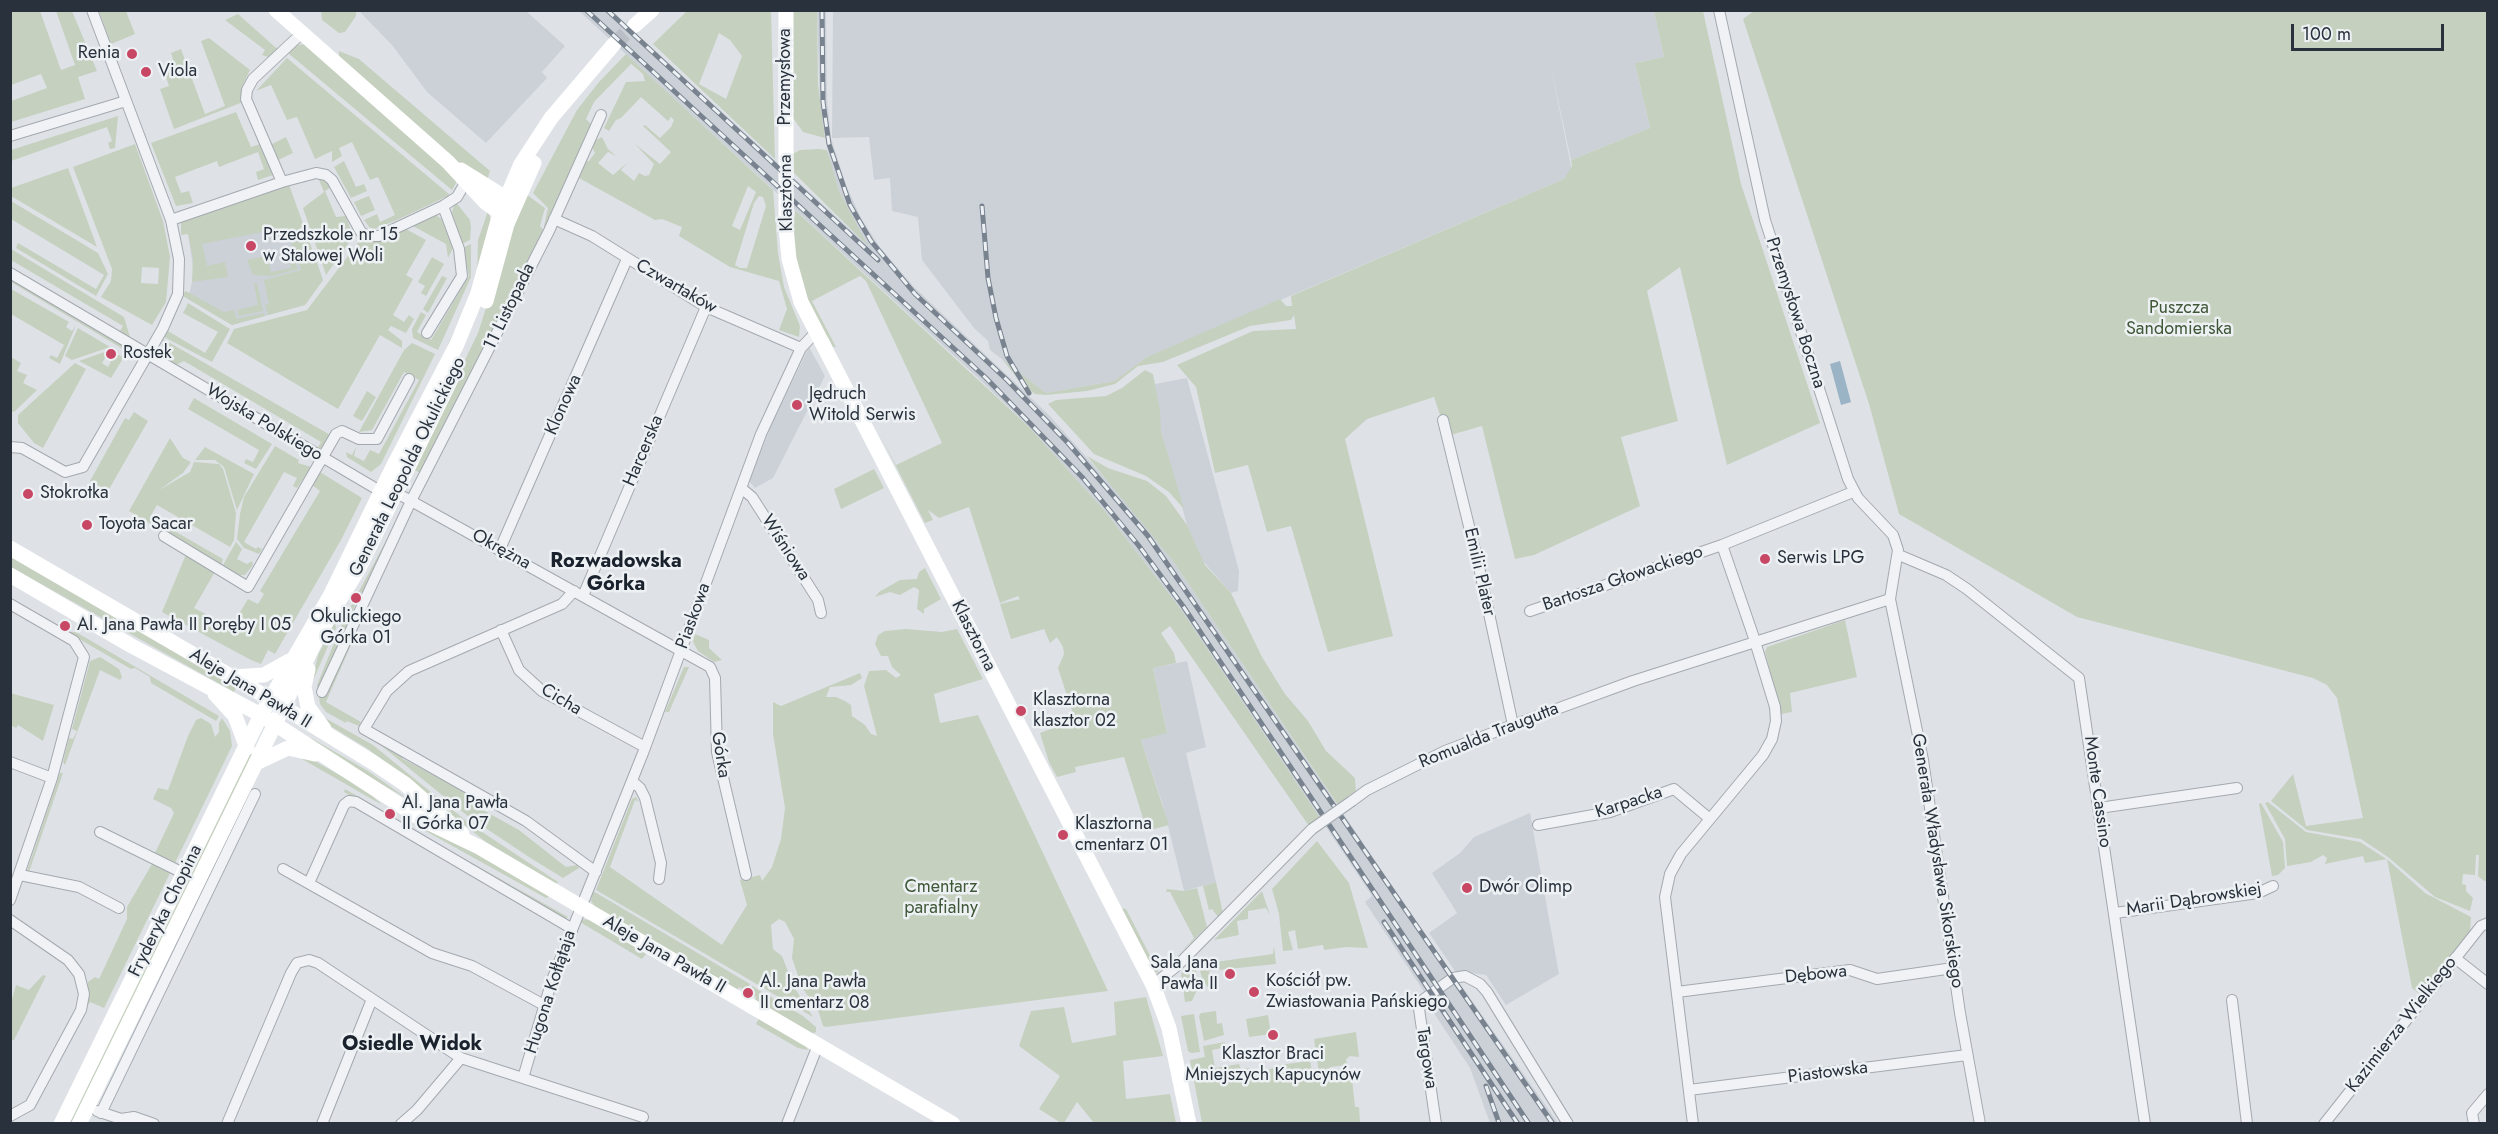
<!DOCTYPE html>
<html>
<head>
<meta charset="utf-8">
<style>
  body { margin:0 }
  #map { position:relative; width:2498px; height:1134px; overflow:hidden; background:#dee2e7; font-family:Jost,sans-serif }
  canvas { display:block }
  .frame { position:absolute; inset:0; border:12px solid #28313c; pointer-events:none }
  .scale { position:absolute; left:2291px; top:24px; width:153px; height:27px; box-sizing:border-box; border:3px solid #28313c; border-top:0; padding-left:8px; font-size:18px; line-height:21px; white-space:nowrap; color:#28313c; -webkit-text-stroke:4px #edf1f4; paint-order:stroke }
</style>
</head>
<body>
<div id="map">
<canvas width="2498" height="1134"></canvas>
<div class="frame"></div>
<div class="scale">100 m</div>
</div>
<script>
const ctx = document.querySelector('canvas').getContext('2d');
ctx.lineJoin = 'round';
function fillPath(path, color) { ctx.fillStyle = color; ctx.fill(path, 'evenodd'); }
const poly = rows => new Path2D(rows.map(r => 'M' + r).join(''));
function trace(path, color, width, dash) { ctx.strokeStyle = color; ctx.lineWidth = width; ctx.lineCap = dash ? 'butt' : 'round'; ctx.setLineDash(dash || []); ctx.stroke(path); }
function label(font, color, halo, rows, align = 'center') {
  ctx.font = font + ' Jost,sans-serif'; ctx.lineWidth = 5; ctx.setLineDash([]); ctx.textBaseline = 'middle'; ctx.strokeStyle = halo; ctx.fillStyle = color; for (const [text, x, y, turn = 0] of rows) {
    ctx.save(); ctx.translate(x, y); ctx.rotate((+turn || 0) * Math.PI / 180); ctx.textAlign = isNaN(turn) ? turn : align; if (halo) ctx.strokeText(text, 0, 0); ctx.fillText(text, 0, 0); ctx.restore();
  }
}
const built = poly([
  [359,11,526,11,565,46,542,72,547,78,486,143,427,92,392,45],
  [579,11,612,11,866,244,839,191,830,162,820,111,817,11,826,11,827,98,831,138,846,185,861,218,879,246,913,286,1049,415,1127,503,1173,561,1413,917,1558,1123,1490,1123,1470,1068,1430,1007,1432,1004,1365,902,1372,896,1180,608,1104,510,1030,428,976,376],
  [833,11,1654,11,1664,57,1635,63,1650,128,1571,160,1550,63,1572,171,1564,179,1147,357,1114,381,1046,393,990,350,988,341,974,328,922,260,918,217,892,211,890,178,874,180,869,137,832,138],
  [288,182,323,280,305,305,232,325,188,299,194,274,186,220],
  [809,347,825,376,773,478,755,488,749,481,771,426],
  [1187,378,1239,571,1238,591,1231,593,1202,560,1187,525,1161,431,1155,384],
  [1187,661,1206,747,1186,753,1216,882,1184,891,1163,805,1141,740,1167,732,1153,668],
  [1530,813,1559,974,1506,1005,1486,975,1455,971,1429,933,1457,913,1432,873,1460,853,1474,837]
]);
const green = poly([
  [11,10,40,11,61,70,75,65,56,11,72,11,97,71,78,77,85,99,11,122,11,101,47,88,41,74,11,85],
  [688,10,771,11,775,159,653,44],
  [719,33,730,40,742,56,726,99,699,84],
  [1755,10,2487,11,2488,880,2484,881,2478,876,2479,855,2476,855,2475,875,2463,874,2462,884,2466,885,2466,891,2473,898,2470,911,2435,897,2388,857,2361,839,2307,830,2271,801,2293,774,2306,826,2363,818,2337,698,2327,685,2313,678,2077,617,1899,514,1869,404,1743,19],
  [99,11,126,11,135,34,111,44],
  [321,11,356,11,356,16,345,32,339,33,322,20],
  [793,11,817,11,818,85,825,138,803,132,793,118],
  [1654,11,1703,11,1741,184,1820,423,1727,465,1680,267,1647,291,1678,421,1621,437,1640,506,1534,555,1515,559,1482,426,1447,436,1434,397,1367,419,1345,439,1393,636,1328,652,1291,526,1267,532,1248,465,1215,473,1196,387,1177,365,1253,331,1296,329,1294,315,1291,320,1250,326,1163,362,1138,366,1115,384,1087,391,1046,395,1035,394,1022,384,1002,359,1046,393,1114,381,1147,357,1280,299,1286,306,1292,306,1291,296,1564,179,1572,166,1571,160,1650,128,1635,63,1664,57],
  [238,14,275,47,279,49,268,57,262,55,265,50,225,20],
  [209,38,250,70,242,87,243,102,174,129,160,89,169,86,164,71,175,66,171,53,181,49,205,114,225,106,201,41],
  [305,44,437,160,457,181,452,190,288,53,297,45],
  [339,51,359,59,490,171,487,181,455,160,339,57],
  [626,54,773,190,778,253,784,287,800,326,799,337,779,330,787,309,779,281,730,267,679,236,682,227,662,219,655,220,579,178,575,186,585,161,589,161,595,153,592,147,596,140,602,137,608,149,616,156,608,152,598,163,613,175,627,163,621,170,634,181,639,173,645,176,649,175,654,164,635,144,660,164,671,152,643,126,645,125,660,138,671,127,674,120,671,117,668,121,641,97,621,118,616,120,609,131,604,128,626,82,645,81,643,74,631,64,594,102,586,119,591,124,546,228,544,226,548,208,533,193,577,110,599,82],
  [748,186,756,192,740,230,732,226],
  [759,196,763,197,766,206,747,268,740,268,735,265,754,203],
  [287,58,450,195,397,220,374,229,370,228,364,220,377,214,380,222,395,215,378,177,370,180,352,142,339,148,342,156,332,162,332,151,315,159,297,117,287,120,271,85,256,91],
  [236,112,251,147,260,144,273,175,258,180,256,172,264,169,258,152,219,167,217,161,175,177,181,193,189,191,193,203,176,206,151,143],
  [118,116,115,148,110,149,108,143,112,141,107,127,11,161,11,150],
  [286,137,293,153,278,160,272,144],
  [135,144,163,221,170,257,166,302,152,325,101,297,111,281,112,269,73,167],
  [142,267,159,268,158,284,141,283],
  [819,149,827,150,839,191,868,246,794,173,793,154,800,150],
  [344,161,356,187,364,184,367,191,351,198,334,167],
  [68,168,97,247,11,196,11,188],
  [325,179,333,186,325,191,336,217,346,216,353,237,326,275,303,208,324,192,319,180],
  [288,182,323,280,305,305,268,315,265,305,269,304,264,280,301,270,287,232,282,228,202,244,207,266,225,262,228,277,192,282,193,258,188,234,181,235,181,222],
  [523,192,545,208,540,226,545,231,421,473,412,469,478,333],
  [369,196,375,210,361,216,354,202],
  [11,201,98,253,108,274,96,296,16,248,18,243,96,289,104,275,11,219],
  [455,201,470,220,471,227,470,240,462,244,452,213],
  [795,210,1030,428,1104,510,1180,608,1320,818,1309,826,1170,626,1161,633,1174,653,1176,663,1153,668,1167,733,1141,740,1169,825,1147,831,1124,757,1075,767,1076,772,1057,777,1049,762,1040,733,1075,720,1058,668,1064,654,1063,647,1057,637,1050,643,1044,629,1011,639,1000,604,1020,599,1018,596,1000,603,969,507,939,518,928,510,933,520,925,523,927,527,880,435,896,465,942,443,866,281,860,276,812,301,836,347,833,347,828,337,825,337,811,310,797,268,791,217,795,217],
  [488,211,491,220,491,229,471,306,419,415,393,459,390,457,409,428,474,289,477,279,478,240],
  [435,215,444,220,453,248,448,258,446,244,411,225],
  [404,228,426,240,406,275,413,279,393,315,404,322,409,315,414,319,406,333,391,326,388,330,402,341,402,348,380,335,338,409,227,343,234,329,307,310,361,239,382,240],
  [471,244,471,277,438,350,413,338,412,329,421,312,426,315,417,332,431,340,469,276,462,248],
  [11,249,124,317,130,337,120,331,123,326,11,260],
  [267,256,271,272,291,268,290,259,293,258,298,269,272,276,253,275,247,260],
  [432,257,444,264,426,296,421,293,425,286,418,282],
  [442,276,447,278,428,313,423,309],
  [11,279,125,346,123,349,11,282],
  [254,283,257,283,263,311,239,316,237,310,258,305],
  [11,289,69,322,66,327,72,331,76,325,60,364,49,358,51,355,57,358,64,345,11,314],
  [186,291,224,312,234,310,237,319,264,313,265,316,232,325,181,295],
  [188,303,230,329,212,362,164,337,168,331,205,353,218,332,183,313],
  [78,328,110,347,72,360,65,356],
  [163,339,332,436,325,448,317,449,321,442,184,361,176,365,170,361,162,350],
  [412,343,435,354,381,464,371,472,347,457,346,452,352,455,356,447,354,456,364,461,370,450,379,454,419,380,404,372,372,430,359,432,404,350],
  [110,350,102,363,108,367,115,354,124,357,111,378,79,361],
  [11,357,21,363,17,371,27,375,23,383,37,390,14,412,11,411],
  [75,363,86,369,43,448,34,443,18,423,18,415],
  [1145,370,1153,374,1160,410,1161,431,1184,509,1169,492,1146,476,1094,454,1048,404,1056,400,1106,396,1122,388],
  [367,391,376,397,362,421,353,416],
  [194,398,272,444,256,469,244,463,246,459,253,462,259,450,188,409],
  [134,412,148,421,108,491,90,481,125,418,129,420],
  [170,438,183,458,191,462,183,473,159,490,190,472,194,462,219,464,223,469,236,513,234,540,230,547,157,505,150,517,223,559,221,566,129,511],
  [275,446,299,460,298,463,311,467,297,488,293,486,297,478,284,472,244,542,256,549,258,547,262,549,259,554,244,548,237,539,240,514,244,497],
  [205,447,254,474,237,510,224,467,215,460,195,460],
  [1087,456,1108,468,1147,481,1166,496,1187,525,1205,565,1231,593,1262,657,1285,694,1308,721,1326,751,1355,778,1356,793,1338,805,1173,561],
  [874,469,884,488,841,509,834,489],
  [320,472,362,498,341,540,275,654,268,650,261,664,251,660,162,612,187,552,216,570,194,608,231,627,248,599,258,604,264,594,260,591,320,491,312,485],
  [394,526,366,584,365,591,361,592,350,616,352,620,360,613,365,613,326,702,361,722,359,726,347,721,346,723,326,712,320,704,317,685,343,621],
  [236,542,242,549,237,559,247,564,252,561,253,565,245,575,239,575,223,565],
  [11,555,236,687,234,692,11,567],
  [925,568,941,599,924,609,924,614,917,609,919,590,914,587,900,595,890,592,875,597,879,592,900,580,917,579,919,572],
  [1845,620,1857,677,1790,693,1792,712,1781,714,1765,652,1767,647],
  [335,622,336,628,311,685,318,655],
  [906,629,942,632,957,629,983,679,934,694,940,723,978,715,1108,991,826,1027,823,1026,819,1013,802,987,792,958,794,939,785,922,779,919,771,925,773,949,782,956,794,987,813,1017,596,890,632,799,636,797,639,802,635,800,610,867,722,945,747,905,740,880,760,875,762,881,772,867,781,839,785,808,773,734,773,702,781,706,860,673,862,678,851,685,830,687,826,697,836,697,845,701,851,705,852,716,865,725,871,734,877,736,864,686,869,671,886,670,896,678,901,675,892,667,888,656,881,656,875,644,878,635,885,631],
  [67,632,76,632,219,716,216,721,151,683,150,677,135,668,131,669],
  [695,634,709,640,709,648,722,660,714,662,698,651,693,642],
  [100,657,119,669,122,677,120,680,100,670,65,765,63,762,69,738,73,739,77,731,72,729,90,661],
  [684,667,689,667,669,712,665,712],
  [10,693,54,705,43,741,18,725,16,728,11,725],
  [201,718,211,724,215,737,219,732,219,723,222,718,230,731,232,746,174,865,152,853,156,851,174,813,171,808,153,799,158,788,168,790,188,736,196,720],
  [325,718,373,745,470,824,558,882,556,884,486,842,368,749,327,724,324,721],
  [367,734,402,755,403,759,475,797,472,804,519,830,566,867,577,865,579,868,563,878,529,857,469,817],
  [311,738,368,771,411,801,309,742],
  [250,753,254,756,73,1123,68,1124],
  [304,755,366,790,382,805,302,759],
  [60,773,63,773,29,872,27,871],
  [345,789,387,813,386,815,568,917,565,919,527,899,526,895,510,885,508,887,344,792],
  [2268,802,2306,832,2360,842,2388,860,2425,893,2471,917,2470,932,2421,995,2412,988,2387,859,2365,863,2363,856,2325,864,2327,858,2323,855,2311,862,2287,866,2285,839,2265,803],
  [2261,803,2283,842,2285,868,2278,875,2272,876,2259,804],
  [413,824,445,835,550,896,546,898],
  [1317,841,1349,883,1368,948,1346,947,1324,950,1323,945,1298,949,1295,930,1288,932,1293,950,1283,951,1279,914,1272,889],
  [150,862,171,871,104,1008,90,1002,87,1007,88,982,95,977,99,979,127,919,127,907,152,864],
  [1216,882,1223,913,1218,917,1212,909,1209,910,1203,886],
  [1197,888,1207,927,1179,954,1194,938,1170,892,1166,892,1167,889,1184,891],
  [593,891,750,984,746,991,739,987,737,990,596,908,591,901],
  [1262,891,1270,915,1266,908,1248,911,1248,919,1237,921,1239,935,1214,940],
  [1121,908,1126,909,1159,973,1154,972],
  [583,919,590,920,646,954,642,959,580,922],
  [1274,946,1276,964,1209,971,1212,986,1208,987,1203,981,1198,964,1204,956,1208,963,1273,954],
  [1196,968,1198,988,1192,1001,1185,1002,1181,973],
  [43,975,46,976,14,1040,11,1040,11,1003,16,985,29,990],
  [752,986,803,1016,816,1027,816,1032,811,1034,755,1001,756,997,749,993],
  [1146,997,1163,1056,1123,1061,1126,1099,1170,1094,1176,1123,1094,1123,1077,1102,1064,1123,1061,1123,1039,1109,1060,1076,1019,1046,1031,1011,1064,1007,1072,1043,1116,1035,1114,1002],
  [1216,1011,1217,1024,1222,1023,1224,1035,1204,1041,1199,1016,1201,1013],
  [1194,1014,1200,1052,1191,1053,1188,1051,1181,1016],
  [1268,1015,1271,1034,1249,1037,1246,1019],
  [759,1018,806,1046,808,1050,798,1048,756,1024],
  [1356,1032,1359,1057,1350,1056,1346,1059,1347,1065,1330,1067,1330,1072,1319,1073,1314,1039],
  [1225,1042,1226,1047,1212,1050,1215,1068,1239,1064,1241,1069,1250,1068,1252,1083,1255,1082,1255,1076,1279,1065,1310,1061,1313,1076,1351,1069,1355,1107,1359,1107,1360,1123,1202,1123,1190,1060,1205,1057,1203,1046],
  [1280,1047,1277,1060,1251,1055,1251,1051]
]);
const water = poly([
  [1840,361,1851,402,1841,405,1830,364]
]);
const secondaryTunnel = poly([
  [614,44,634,26]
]);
const street = poly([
  [1719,10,1765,220,1848,479,1858,498,1893,535,1898,550,1890,599,1923,760,1960,1013,1980,1124],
  [10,136,126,101],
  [282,182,246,99,247,90,253,79,302,33],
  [554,219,592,236,706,307,801,348],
  [171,220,282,182,316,173,326,175,332,180,361,232,368,236,379,236,443,206,457,197,468,178],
  [10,273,380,491,404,497,710,667,715,678,717,752,746,875],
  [427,333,462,276,459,249,443,206],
  [1443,420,1479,567,1513,725],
  [10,447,22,448,65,472,83,467,163,328,178,294,179,259,171,220,92,10],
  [741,488,752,497,818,600,821,613],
  [164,536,248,587,336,434,342,431,359,439,377,439,409,379],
  [500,549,627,259],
  [1899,555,1946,575,1967,589,2079,678,2145,1124],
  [574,591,562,604,409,671,387,691,364,729,526,821,596,872],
  [583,596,706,307],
  [10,604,74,641,84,657,52,778,10,900],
  [1530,611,1722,545,1853,492],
  [501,630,519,670,542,691,645,747],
  [322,692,411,501,549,231,601,115],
  [10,762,52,778],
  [632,781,640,788,645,798,661,863,659,879],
  [1352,801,1367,790,1445,751,1513,725,1633,681,1890,599],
  [2099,808,2237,788],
  [1538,825,1610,812,1674,789,1710,819],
  [100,832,185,874],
  [283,869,432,953,472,966,544,1005],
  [20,875,79,887,119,908],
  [309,883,344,805,349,801,356,802,571,928],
  [2115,913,2258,893,2273,886],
  [10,920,68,960,79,974,84,994,81,1010,30,1105,10,1116],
  [2455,958,2488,984],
  [1153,985,1178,965,1312,829],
  [1677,992,1850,970,1877,979,1953,968],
  [2232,1000,2247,1124],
  [523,1078,552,980,643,753,761,434,801,348,816,332],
  [1689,1090,1967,1055],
  [97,1111,121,1119,134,1117,154,1124],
  [101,1113,255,794],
  [227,1124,291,973,297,963,309,960,318,963,461,1058,643,1117],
  [322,1124,372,999],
  [401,1124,417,1110,461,1058],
  [787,1124,818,1045],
  [1436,1124,1419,1009,1424,999,1439,988,1453,978,1465,976,1480,984,1487,992,1568,1124],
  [1693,1124,1665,897,1670,874,1681,854,1763,755,1772,739,1776,721,1775,707,1753,635,1722,545],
  [2324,1124,2481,926,2488,923],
  [2474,1124,2472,1113,2488,1094]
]);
const secondary = poly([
  [276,10,448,162,485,202,500,213,509,211],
  [786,10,786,227,789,259,801,302,1153,985,1169,1028,1189,1124],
  [634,26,652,10],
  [461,170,506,198,511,206],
  [486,301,507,224,534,163],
  [10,548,270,699,374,763,405,784,462,834],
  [10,575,130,645,261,715,423,820,479,847,953,1124],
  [308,669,304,687,308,707,324,729],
  [233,677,264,675,289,661],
  [215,694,235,716,247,748],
  [256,763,288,748,315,754],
  [61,1124,261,715,330,596,393,467,457,344,478,293,500,213,521,164,551,118,614,44],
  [79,1124,320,632,359,568,453,375]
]);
const rail = poly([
  [586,10,986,378,1083,478,1139,546,1183,606,1529,1124],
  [607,10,878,260],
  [822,10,823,102,829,144,850,205,871,241,915,294,1007,380,1068,443,1148,536,1553,1124],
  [982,206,988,278,996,318,1007,356,1029,393],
  [1384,922,1518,1124],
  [1486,1086,1499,1123]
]);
const streetBridge = poly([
  [1312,829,1352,801]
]);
const markers = [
  [132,54,6,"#c74765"],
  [146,72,6,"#c74765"],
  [251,246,6,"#c74765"],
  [111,354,6,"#c74765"],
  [797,405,6,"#c74765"],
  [28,494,6,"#c74765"],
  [87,525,6,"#c74765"],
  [1765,559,6,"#c74765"],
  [356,598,6,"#c74765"],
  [65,626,6,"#c74765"],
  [1021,711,6,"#c74765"],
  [390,814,6,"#c74765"],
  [1063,835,6,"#c74765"],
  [1467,888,6,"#c74765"],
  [1230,974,6,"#c74765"],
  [1254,992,6,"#c74765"],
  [748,993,6,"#c74765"],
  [1273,1035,6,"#c74765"]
];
const poiNames = [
  ["Renia",120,54,"right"],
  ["Viola",158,72],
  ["Przedszkole nr 15",263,236],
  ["w Stalowej Woli",263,257],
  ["Rostek",123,354],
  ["Jędruch",809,395],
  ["Witold Serwis",809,416],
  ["Stokrotka",40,494],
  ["Toyota Sacar",99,525],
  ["Serwis LPG",1777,559],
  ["Okulickiego",356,618,"center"],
  ["Górka 01",356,639,"center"],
  ["Al. Jana Pawła II Poręby I 05",77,626],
  ["Klasztorna",1033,701],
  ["klasztor 02",1033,722],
  ["Al. Jana Pawła",402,804],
  ["II Górka 07",402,825],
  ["Klasztorna",1075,825],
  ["cmentarz 01",1075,846],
  ["Dwór Olimp",1479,888],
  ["Sala Jana",1218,964,"right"],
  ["Pawła II",1218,985,"right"],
  ["Kościół pw.",1266,982],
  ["Zwiastowania Pańskiego",1266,1003],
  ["Al. Jana Pawła",760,983],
  ["II cmentarz 08",760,1004],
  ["Klasztor Braci",1273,1055,"center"],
  ["Mniejszych Kapucynów",1273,1076,"center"]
];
const streetNames = [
  ["Przemysłowa",786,77,-90],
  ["Klasztorna",787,193,-91],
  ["Czwartaków",676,287,30],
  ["11 Listopada",510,307,-64],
  ["Przemysłowa Boczna",1795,313,72],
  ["Klonowa",564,405,-66],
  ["Wojska Polskiego",264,423,31],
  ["Harcerska",644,451,-67],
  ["Generała Leopolda Okulickiego",408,467,-64],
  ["Wiśniowa",785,548,57],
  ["Okrężna",501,550,29],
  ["Emilii Plater",1479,572,77],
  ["Bartosza Głowackiego",1623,579,-19],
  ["Piaskowa",694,616,-70],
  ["Klasztorna",973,636,63],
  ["Aleje Jana Pawła II",250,689,31],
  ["Cicha",561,700,31],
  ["Romualda Traugutta",1489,736,-22],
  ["Górka",720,755,81],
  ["Monte Cassino",2097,792,82],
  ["Karpacka",1629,803,-18],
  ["Generała Władysława Sikorskiego",1937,861,81],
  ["Marii Dąbrowskiej",2194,900,-9],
  ["Fryderyka Chopina",166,911,-64],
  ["Aleje Jana Pawła II",664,955,30],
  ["Dębowa",1816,975,-6],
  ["Hugona Kołłątaja",551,992,-72],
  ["Kazimierza Wielkiego",2402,1025,-52],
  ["Targowa",1426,1058,81],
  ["Piastowska",1828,1073,-7]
];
const parkNames = [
  ["Puszcza",2179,309],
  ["Sandomierska",2179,330],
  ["Cmentarz",941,888],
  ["parafialny",941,909]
];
const neighbourhoodNames = [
  ["Rozwadowska",616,562],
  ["Górka",616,585],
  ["Osiedle Widok",412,1045]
];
fillPath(built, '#ccd1d8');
fillPath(green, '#c5d0bf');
fillPath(water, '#9ab3c5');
trace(secondaryTunnel, '#babfc5', 15, [15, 8]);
trace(street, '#a4a9b0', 12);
trace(street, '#f0f2f5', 10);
trace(secondary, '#fff', 15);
trace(rail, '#78838f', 5);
trace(rail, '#edf1f4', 3, [9]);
trace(streetBridge, '#a4a9b0', 12, []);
trace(streetBridge, '#f0f2f5', 10);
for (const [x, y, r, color] of markers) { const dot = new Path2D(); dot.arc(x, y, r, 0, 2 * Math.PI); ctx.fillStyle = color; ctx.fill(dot); trace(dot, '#edf1f4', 2); }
label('18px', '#28313c', '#edf1f4', poiNames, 'left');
label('18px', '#28313c', '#edf1f4', streetNames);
label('18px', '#3f5736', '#edf1f4', parkNames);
label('bold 20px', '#1a222d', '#edf1f4', neighbourhoodNames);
</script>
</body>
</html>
